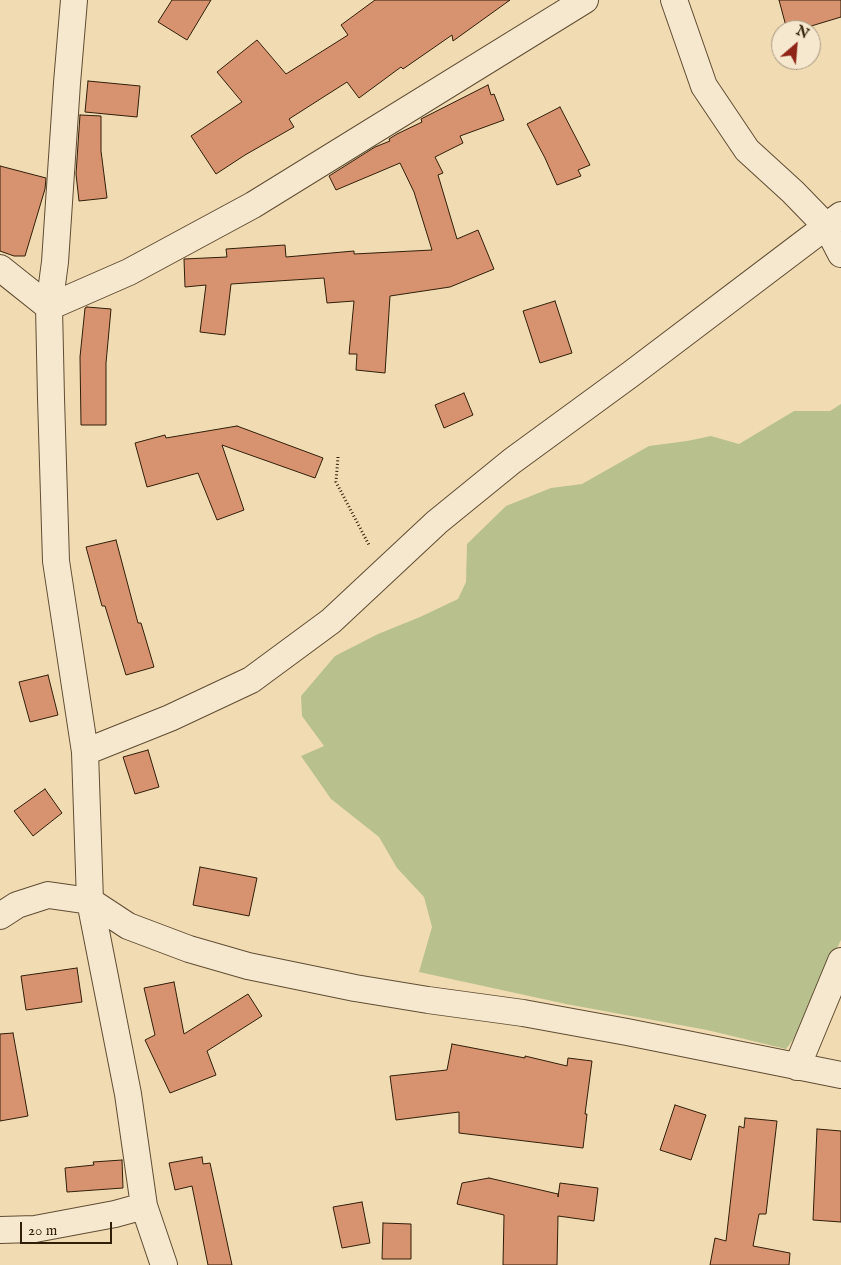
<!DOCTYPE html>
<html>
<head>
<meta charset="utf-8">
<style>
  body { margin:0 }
  #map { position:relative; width:841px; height:1265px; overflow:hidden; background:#f1dbb3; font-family:"IM FELL English",serif }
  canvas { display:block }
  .north { position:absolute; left:771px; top:20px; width:50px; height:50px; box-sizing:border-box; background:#f6e8ce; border:1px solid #a7977f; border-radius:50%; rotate:27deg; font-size:14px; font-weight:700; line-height:20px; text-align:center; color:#301e08 }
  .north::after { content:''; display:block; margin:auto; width:18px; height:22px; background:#8f2418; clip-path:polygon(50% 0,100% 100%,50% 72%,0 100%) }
  .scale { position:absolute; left:20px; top:1222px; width:92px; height:22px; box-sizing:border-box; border:2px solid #301e08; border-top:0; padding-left:6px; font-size:15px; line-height:18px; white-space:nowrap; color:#301e08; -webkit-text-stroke:4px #f6e8ce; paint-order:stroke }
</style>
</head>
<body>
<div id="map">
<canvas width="841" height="1265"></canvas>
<div class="north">N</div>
<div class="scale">20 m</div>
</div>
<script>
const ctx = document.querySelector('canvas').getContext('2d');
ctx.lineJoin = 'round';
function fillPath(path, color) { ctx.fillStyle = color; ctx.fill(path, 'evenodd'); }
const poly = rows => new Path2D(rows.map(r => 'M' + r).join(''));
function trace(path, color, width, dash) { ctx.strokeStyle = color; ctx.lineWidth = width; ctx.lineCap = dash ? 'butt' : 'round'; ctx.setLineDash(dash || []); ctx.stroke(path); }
const green = poly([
  [841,404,841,940,825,972,809,1019,786,1049,707,1030,566,1004,419,972,432,927,424,897,397,868,379,837,331,799,301,756,324,746,302,716,301,696,335,656,378,634,420,617,458,599,466,582,467,544,506,506,551,488,582,484,649,446,687,441,711,436,739,444,794,411,830,411]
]);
const building = poly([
  [172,0,211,0,187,40,158,22,172,0],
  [375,0,510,0,453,41,452,35,403,69,401,67,359,98,347,82,289,119,294,127,245,155,216,174,191,136,242,102,217,72,257,40,286,74,348,35,341,25,375,0],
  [779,0,841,0,841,17,798,30,787,30,779,0],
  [88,81,140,86,137,117,85,112,88,81],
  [488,85,491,95,494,94,504,120,460,136,463,143,435,157,443,173,438,175,457,239,478,230,494,269,450,287,390,296,385,373,356,370,357,354,349,354,354,301,327,303,324,278,231,284,225,335,200,332,206,285,185,287,184,259,227,257,226,249,285,245,286,257,354,251,354,254,432,250,414,192,400,163,336,190,329,176,375,147,390,141,389,139,397,134,422,122,421,119,488,85],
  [560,107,590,165,578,170,581,176,557,185,545,158,527,124,560,107],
  [80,115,101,116,101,151,107,198,79,201,76,174,80,115],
  [0,166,46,178,45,189,25,256,14,256,0,251,0,166],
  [555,301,572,353,540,363,523,311,555,301],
  [87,307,111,309,106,363,106,425,81,425,80,357,85,308,87,307],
  [464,393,473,415,444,428,435,405,464,393],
  [237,426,323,458,315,478,222,445,244,510,217,520,198,473,147,487,135,443,165,435,166,438,237,426],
  [116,540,138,623,141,623,154,667,126,675,105,606,102,606,86,547,116,540],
  [48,675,58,715,30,722,19,682,48,675],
  [148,750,159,787,135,794,123,757,148,750],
  [45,789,62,813,33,836,14,811,45,789],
  [200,867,257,878,249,916,193,905,200,867],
  [77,968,82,1002,26,1010,21,976,77,968],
  [174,982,184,1034,248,994,262,1016,207,1051,216,1075,170,1093,145,1040,155,1035,144,988,174,982],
  [13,1033,28,1116,0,1121,0,1034,13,1033],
  [452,1044,525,1058,525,1056,567,1066,568,1058,592,1061,585,1114,587,1114,583,1148,459,1133,459,1112,396,1120,390,1076,447,1070,452,1044],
  [675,1105,706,1115,691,1160,660,1150,675,1105],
  [745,1118,777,1121,766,1214,759,1214,753,1246,790,1253,789,1265,710,1265,715,1238,726,1241,739,1126,744,1128,745,1118],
  [817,1129,841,1131,841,1222,813,1220,817,1129],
  [202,1157,203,1164,210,1163,232,1265,208,1265,192,1186,175,1190,169,1163,202,1157],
  [122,1160,123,1188,67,1192,65,1168,94,1165,93,1162,122,1160],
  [489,1178,558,1194,558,1197,560,1183,598,1188,594,1221,558,1216,557,1265,503,1265,504,1215,457,1204,462,1183,489,1178],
  [362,1202,370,1243,342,1248,333,1207,362,1202],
  [383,1223,411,1224,411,1259,382,1259,383,1223]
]);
const path = poly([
  [338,457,336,482,369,545]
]);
const minor = poly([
  [74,0,67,83,55,262,49,307,51,398,56,561,85,752,90,901,128,1094,144,1206,164,1265],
  [674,0,704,86,747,150,793,192,827,227,841,254],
  [0,268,49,307,129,272,253,205,585,0],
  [85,752,170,718,251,680,331,621,437,522,512,461,631,374,841,215],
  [0,916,17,905,48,895,90,901,128,926,189,949,248,966,355,988,428,1000,523,1013,627,1032,841,1075],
  [797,1067,841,961],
  [0,1230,35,1229,115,1214,144,1206]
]);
fillPath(green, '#b8c18e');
fillPath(building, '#d7936f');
trace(building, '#301e08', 1);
trace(minor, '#604d33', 28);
trace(path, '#301e08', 3, [1, 2.5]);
trace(minor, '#f6e8ce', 26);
</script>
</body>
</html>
